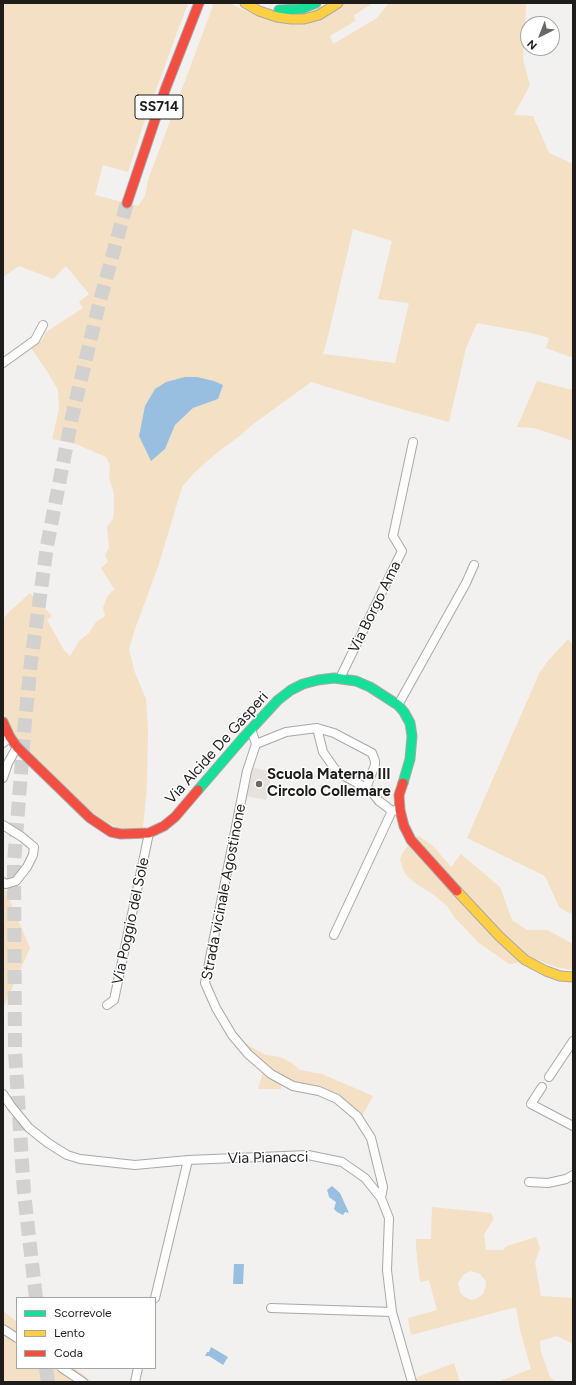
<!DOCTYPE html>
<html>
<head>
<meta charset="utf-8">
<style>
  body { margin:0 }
  #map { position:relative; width:576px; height:1385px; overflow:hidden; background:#f2f1ef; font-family:Figtree,sans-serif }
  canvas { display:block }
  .frame { position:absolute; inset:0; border:4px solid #1e1d1c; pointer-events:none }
  .legend { position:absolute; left:16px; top:1297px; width:140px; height:72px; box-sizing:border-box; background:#fff; border:1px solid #a5a5a4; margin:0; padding:5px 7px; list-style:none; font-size:12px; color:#1e1d1c }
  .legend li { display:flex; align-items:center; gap:8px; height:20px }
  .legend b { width:20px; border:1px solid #a5a5a4 }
  .north { position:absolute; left:520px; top:16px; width:40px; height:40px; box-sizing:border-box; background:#fff; border:1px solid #a5a5a4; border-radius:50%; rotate:222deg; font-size:11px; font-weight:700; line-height:16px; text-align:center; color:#1e1d1c }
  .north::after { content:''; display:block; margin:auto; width:14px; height:18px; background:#686766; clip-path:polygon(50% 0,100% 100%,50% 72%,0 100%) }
</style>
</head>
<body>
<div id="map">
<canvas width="576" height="1385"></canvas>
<div class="frame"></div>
<ul class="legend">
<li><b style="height:5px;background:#16e098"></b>Scorrevole</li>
<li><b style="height:5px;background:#ffcf43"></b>Lento</li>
<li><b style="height:5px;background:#f24e42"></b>Coda</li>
</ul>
<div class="north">N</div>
</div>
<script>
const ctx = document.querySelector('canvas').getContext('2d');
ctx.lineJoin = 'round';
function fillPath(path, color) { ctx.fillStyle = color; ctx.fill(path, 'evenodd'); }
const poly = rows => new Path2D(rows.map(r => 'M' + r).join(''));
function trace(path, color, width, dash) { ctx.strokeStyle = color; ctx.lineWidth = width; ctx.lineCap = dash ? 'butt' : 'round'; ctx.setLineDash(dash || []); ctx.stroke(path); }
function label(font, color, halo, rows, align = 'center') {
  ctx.font = font + ' Figtree,sans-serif'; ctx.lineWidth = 3; ctx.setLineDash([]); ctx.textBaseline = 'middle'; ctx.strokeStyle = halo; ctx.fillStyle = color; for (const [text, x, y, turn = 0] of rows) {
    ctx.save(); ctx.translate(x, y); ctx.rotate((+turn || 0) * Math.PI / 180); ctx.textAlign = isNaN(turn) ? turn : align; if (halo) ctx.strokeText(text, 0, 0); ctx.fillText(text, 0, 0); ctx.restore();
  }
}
const built = poly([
  [251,767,272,772,266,800,246,796]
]);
const green = poly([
  [3,3,188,3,145,120,128,172,103,165,95,195,138,206,145,196,148,180,214,3,229,3,257,16,341,3,373,3,354,15,355,21,330,36,333,44,377,18,389,3,523,3,526,5,523,59,530,85,514,115,533,116,549,153,573,164,573,358,546,348,549,338,531,333,477,323,466,348,449,422,387,405,311,382,252,425,241,435,219,451,194,473,182,487,158,567,135,629,129,649,134,670,146,699,148,728,147,786,143,828,133,830,119,828,102,820,89,810,22,744,10,728,3,711,3,619,9,612,30,593,52,616,47,620,64,650,70,656,80,640,89,633,96,622,105,616,103,608,107,597,114,589,101,568,108,562,105,555,109,548,107,527,113,519,114,509,114,494,109,478,110,465,106,457,76,444,52,439,59,409,58,390,47,371,31,348,42,340,46,332,83,308,79,302,89,294,66,266,53,279,19,266,3,277],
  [353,229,392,241,378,299,409,303,395,363,323,354,329,332],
  [197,377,218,399,193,408,175,425,165,449,151,460],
  [537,381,573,390,573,441,534,428,517,427],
  [568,639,573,645,573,906,571,914,559,907,545,876,467,838,539,674,547,662],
  [419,836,433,846,451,867,461,854,500,887,512,920,527,930,547,930,573,944,573,970,556,967,538,960,509,964,479,943,455,918,448,907,434,895,415,883,406,875,403,869,400,859,403,852,414,838],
  [3,887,5,889,30,948,3,1008],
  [209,981,216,998,237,1037,253,1048,266,1055,280,1057,292,1063,300,1070,322,1074,373,1096,362,1116,341,1098,291,1080,282,1075,281,1089,258,1089,263,1071,214,1009],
  [432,1207,491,1213,494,1219,484,1234,486,1250,503,1250,507,1246,536,1237,540,1248,535,1262,541,1296,573,1298,573,1344,557,1336,540,1341,541,1352,550,1377,556,1382,497,1382,531,1369,520,1330,516,1307,411,1335,408,1318,437,1310,429,1280,420,1282,416,1247,416,1239,431,1239],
  [471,1271,480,1274,486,1281,486,1286,483,1294,476,1299,471,1300,463,1296,460,1292,458,1283,463,1275],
  [3,1311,17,1322,17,1368,75,1368,92,1382,3,1382],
  [454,1363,460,1382,417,1382,415,1378]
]);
const water = poly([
  [185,377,197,377,214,381,223,385,218,399,193,408,175,425,165,449,151,461,139,436,145,406,155,389,166,382],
  [332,1186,340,1193,349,1213,345,1212,343,1215,337,1212,334,1209,336,1202,329,1197,328,1193,327,1190],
  [234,1264,244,1264,243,1284,233,1284],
  [211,1347,228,1357,223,1365,209,1356,205,1356,207,1352,209,1352]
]);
const highwayTunnel = poly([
  [36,1298,24,1193,15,1051,14,863,25,721,31,662,47,546,72,417,98,308,127,203],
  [46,1368,48,1382]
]);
const street = poly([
  [3,363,35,340,43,325],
  [340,678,402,551,393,536,413,442],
  [398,705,466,583,474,565],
  [317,728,323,752,337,772,370,790,379,801,392,811,397,810],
  [251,729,256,744,247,771,205,983,216,1008,232,1035,248,1054,271,1074,293,1086,319,1091,337,1099,357,1116,371,1138,383,1187,381,1198],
  [3,743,10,737],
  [256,744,286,732,317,728,334,733,372,753,375,761,375,765,366,788],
  [3,778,8,763,17,747],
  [3,825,22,837,34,847,33,855,27,867,16,881,6,884,3,882],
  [334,935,392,811],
  [107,1005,114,1000,149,833],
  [549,1077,573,1041],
  [542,1087,531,1104,573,1126],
  [3,1094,11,1106,29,1128,48,1143,67,1155,80,1159,135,1165,188,1160,308,1155,342,1162,365,1178,381,1198,389,1218,387,1270,392,1312,412,1382],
  [529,1182,548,1183,566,1179,573,1175],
  [155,1298,188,1160],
  [271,1308,392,1312],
  [3,1329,17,1338],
  [62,1368,83,1382],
  [135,1382,138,1368]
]);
const fast = poly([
  [279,10,301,9,316,3],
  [198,790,242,739,278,700,291,690,303,684,318,680,334,678,356,681,370,687,398,705,404,712,410,723,412,736,410,759,403,783]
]);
const slow = poly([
  [245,3,259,11,277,17,291,19,304,19,319,15,338,3],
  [457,891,499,936,525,960,546,971,560,976,573,977]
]);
const jam = poly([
  [127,203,165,90,199,3],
  [3,722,10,737,17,747,90,818,111,832,121,834,149,833,164,826,175,817,198,790],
  [403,783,399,795,400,810,404,826,411,840,457,891]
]);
const markers = [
  [259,784,4,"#686766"]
];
const shields = [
  [159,107,48]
];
const shieldNames = [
  ["SS714",159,107]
];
const streetNames = [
  ["Via Borgo Ama",375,607,-64],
  ["Via Alcide De Gasperi",217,748,-48],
  ["Strada vicinale Agostinone",224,892,-79],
  ["Via Poggio del Sole",131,921,-78],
  ["Via Pianacci",268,1158,-1]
];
const poiNames = [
  ["Scuola Materna III",267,775],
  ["Circolo Collemare",267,792]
];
fillPath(built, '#e7e2dd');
fillPath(green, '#f4e0c4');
fillPath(water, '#98bfdf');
trace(highwayTunnel, '#d2d1cf', 14, [14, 7]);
trace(street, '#a9a8a7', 10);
trace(fast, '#a9a8a7', 11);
trace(slow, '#a9a8a7', 11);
trace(jam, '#a9a8a7', 11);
trace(street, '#fdfdfd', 8);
trace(fast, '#16e098', 9);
trace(slow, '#ffcf43', 9);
trace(jam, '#f24e42', 9);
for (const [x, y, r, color] of markers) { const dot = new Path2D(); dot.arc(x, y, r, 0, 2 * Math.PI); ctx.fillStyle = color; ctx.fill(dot); trace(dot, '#fff', 1.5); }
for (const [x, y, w] of shields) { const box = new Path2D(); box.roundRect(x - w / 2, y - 12, w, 24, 3); ctx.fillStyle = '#fff'; ctx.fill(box); trace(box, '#1e1d1c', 1); }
label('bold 14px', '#1e1d1c', null, shieldNames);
label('15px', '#1e1d1c', '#fff', streetNames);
label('bold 15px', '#1e1d1c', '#fff', poiNames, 'left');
</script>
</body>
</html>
